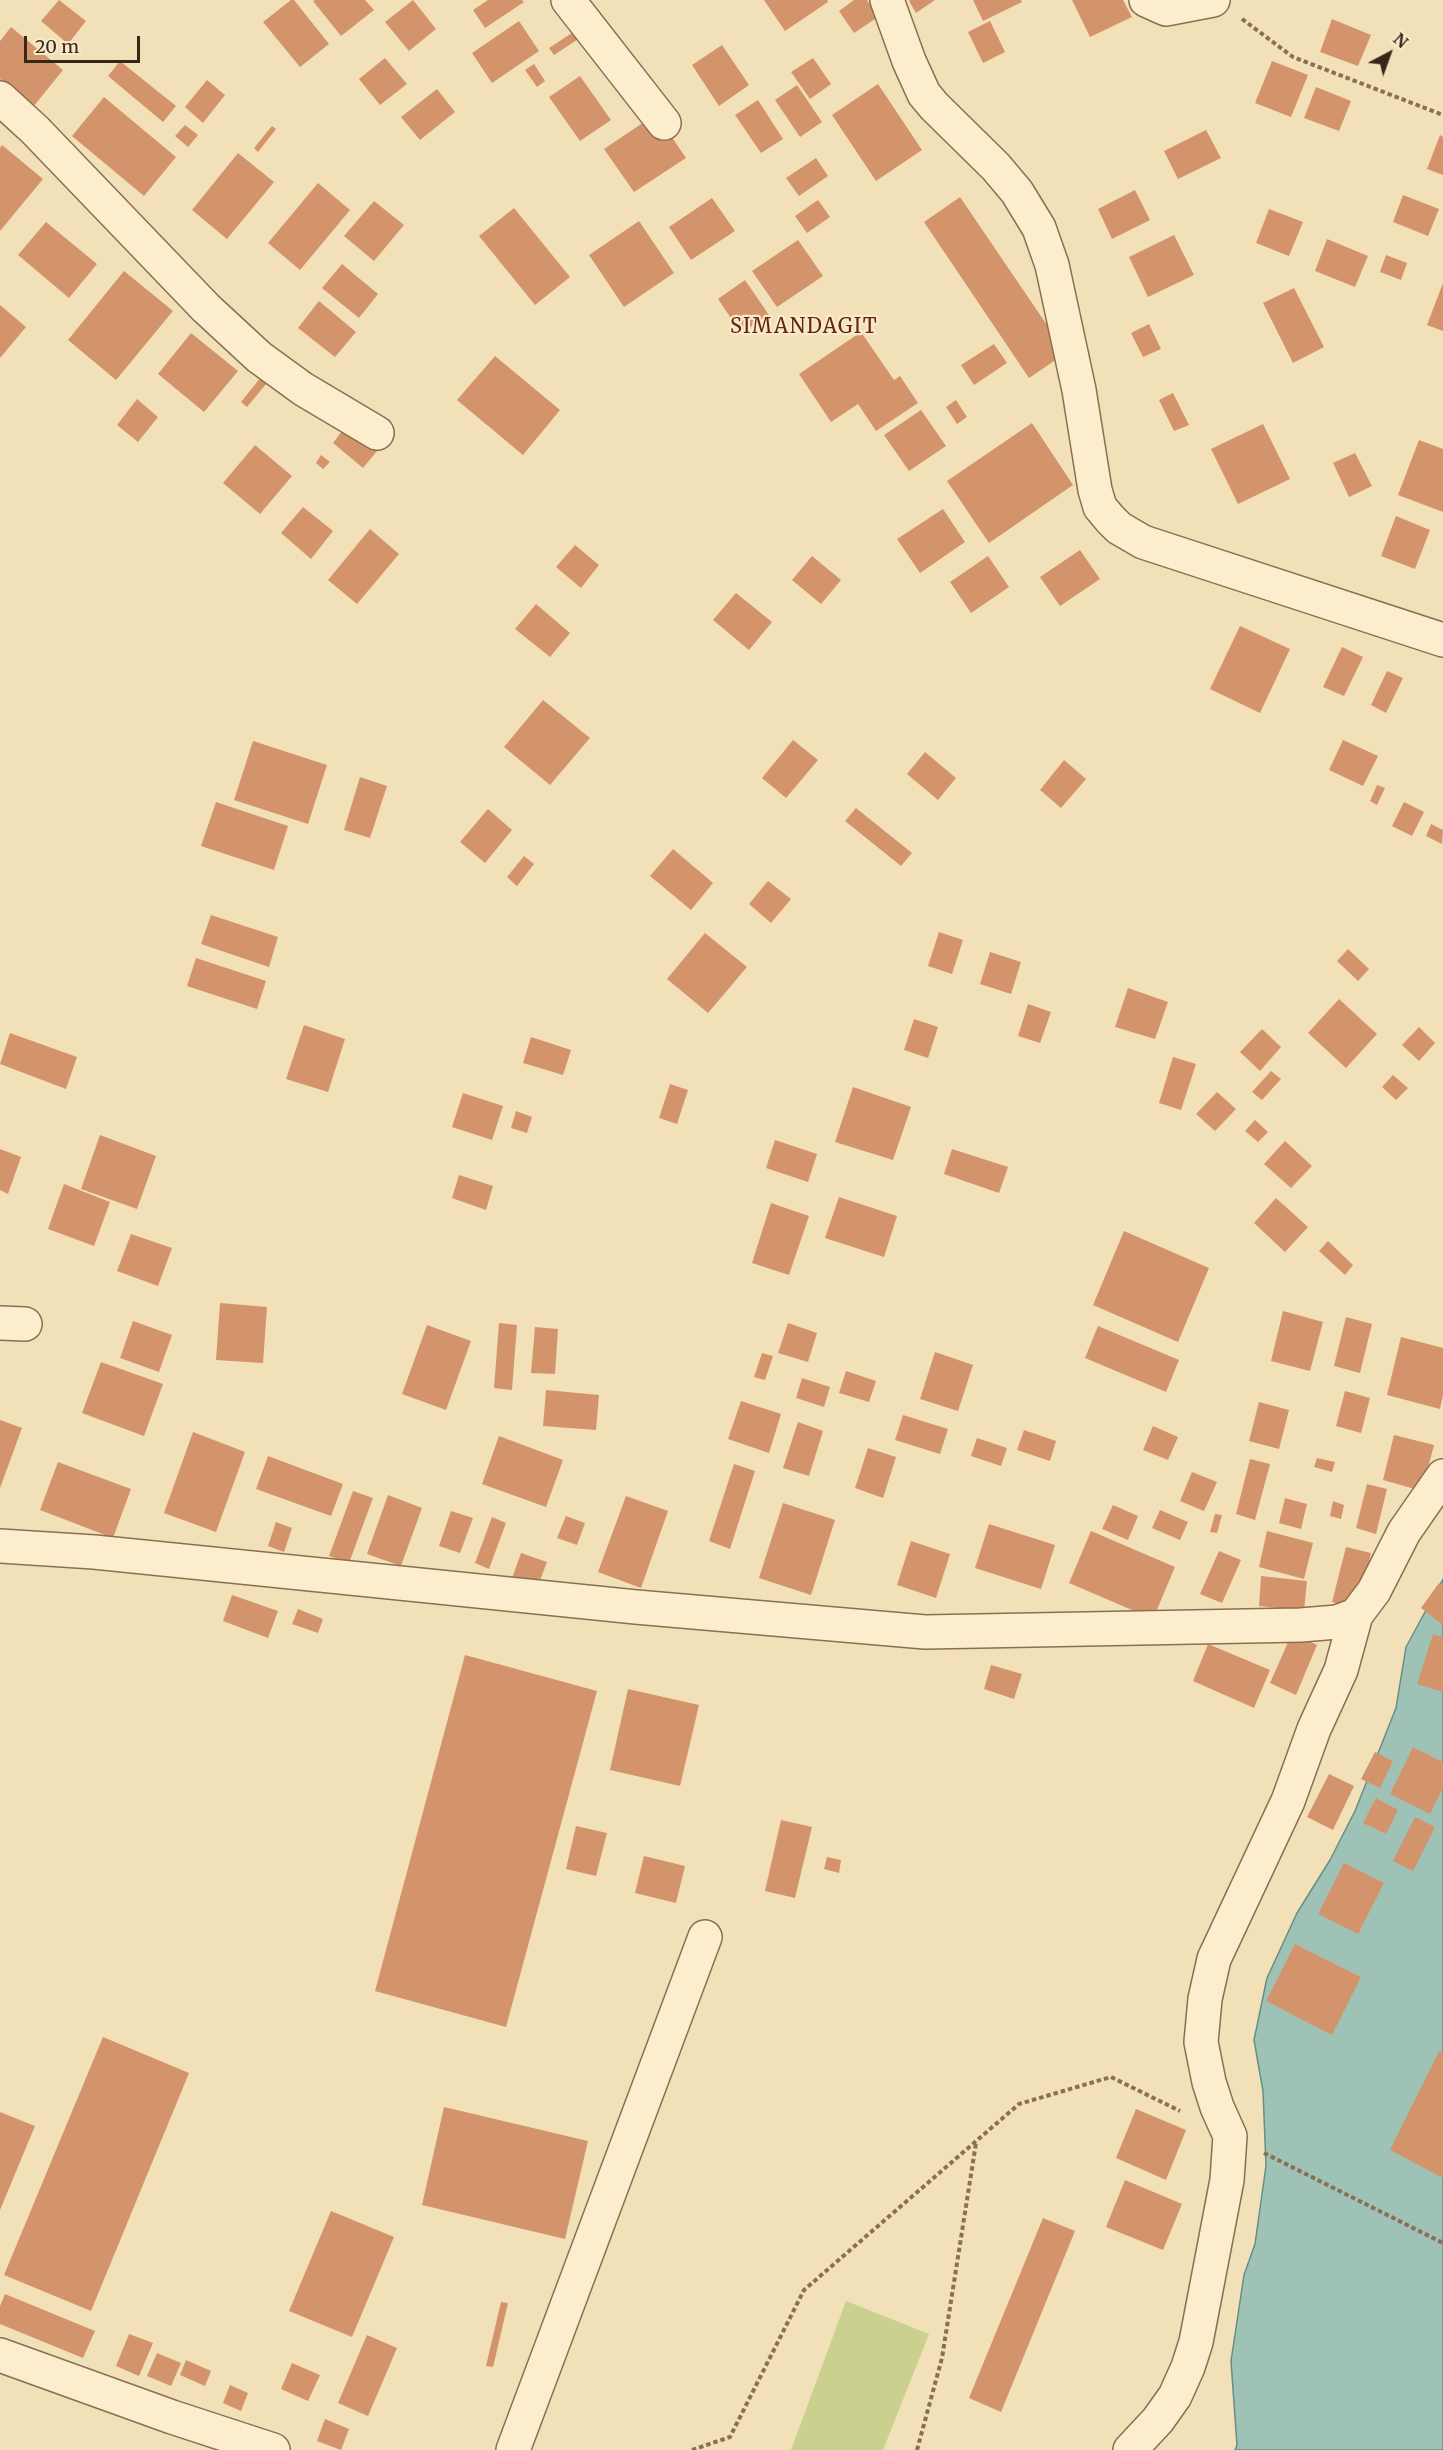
<!DOCTYPE html>
<html>
<head>
<meta charset="utf-8">
<style>
  body { margin:0 }
  #map { position:relative; width:1443px; height:2450px; overflow:hidden; background:#f2e0b9; font-family:Merriweather,serif }
  canvas { display:block }
  .north { position:absolute; left:1359px; top:24px; width:60px; height:60px; -webkit-text-stroke:4px #f9eaca; paint-order:stroke; rotate:41deg; font-size:16px; font-weight:700; line-height:24px; text-align:center; color:#372719 }
  .north::after { content:''; display:block; margin:auto; width:21px; height:27px; background:#372719; clip-path:polygon(50% 0,100% 100%,50% 72%,0 100%) }
  .scale { position:absolute; left:24px; top:36px; width:116px; height:27px; box-sizing:border-box; border:3px solid #372719; border-top:0; padding-left:8px; font-size:18px; line-height:21px; white-space:nowrap; color:#372719; -webkit-text-stroke:4px #f9eaca; paint-order:stroke }
</style>
</head>
<body>
<div id="map">
<canvas width="1443" height="2450"></canvas>
<div class="north">N</div>
<div class="scale">20 m</div>
</div>
<script>
const ctx = document.querySelector('canvas').getContext('2d');
ctx.lineJoin = 'round';
function fillPath(path, color) { ctx.fillStyle = color; ctx.fill(path, 'evenodd'); }
const poly = rows => new Path2D(rows.map(r => 'M' + r).join(''));
function trace(path, color, width, dash) { ctx.strokeStyle = color; ctx.lineWidth = width; ctx.lineCap = dash ? 'butt' : 'round'; ctx.setLineDash(dash || []); ctx.stroke(path); }
function label(font, color, halo, rows, align = 'center') {
  ctx.font = font + ' Merriweather,serif'; ctx.lineWidth = 4.5; ctx.setLineDash([]); ctx.textBaseline = 'middle'; ctx.strokeStyle = halo; ctx.fillStyle = color; for (const [text, x, y, turn = 0] of rows) {
    ctx.save(); ctx.translate(x, y); ctx.rotate((+turn || 0) * Math.PI / 180); ctx.textAlign = isNaN(turn) ? turn : align; if (halo) ctx.strokeText(text, 0, 0); ctx.fillText(text, 0, 0); ctx.restore();
  }
}
const green = poly([
  [846,2301,929,2334,883,2450,791,2450]
]);
const water = poly([
  [1443,1579,1443,2450,1235,2450,1237,2445,1231,2361,1244,2275,1255,2244,1266,2166,1263,2091,1254,2040,1267,1978,1297,1913,1330,1860,1355,1811,1396,1708,1406,1647,1443,1579]
]);
const building = poly([
  [59,0,86,21,68,44,41,21],
  [291,0,294,0,329,44,300,67,263,22],
  [315,0,365,0,374,10,341,36,313,1],
  [413,0,436,29,409,51,385,22],
  [488,0,522,0,524,2,485,28,473,10],
  [764,0,827,0,828,2,785,31],
  [854,0,867,0,878,17,854,33,839,11],
  [910,0,935,0,916,13,909,1],
  [973,0,1021,0,1022,2,983,21],
  [1072,0,1123,0,1132,17,1090,37],
  [1332,19,1371,35,1358,66,1320,52],
  [519,21,539,51,492,83,472,53],
  [990,21,1005,52,983,63,968,32],
  [11,27,63,70,33,107,0,79,0,41],
  [578,29,583,36,554,55,549,48],
  [722,45,749,85,719,106,692,65],
  [385,58,407,84,380,105,359,79],
  [813,58,831,84,810,99,791,72],
  [120,61,176,106,163,122,108,76],
  [1272,61,1308,75,1291,117,1255,103],
  [534,64,545,81,537,87,525,70],
  [580,76,611,120,580,141,549,97],
  [207,80,225,95,203,123,185,107],
  [878,84,922,150,876,181,832,115],
  [797,85,822,122,800,137,775,100],
  [1316,87,1351,101,1339,131,1304,118],
  [437,89,455,112,420,140,401,117],
  [104,97,176,157,144,196,72,136],
  [758,100,783,139,761,153,735,115],
  [656,114,686,158,634,192,604,149],
  [185,125,198,135,188,147,175,136],
  [272,126,276,129,258,152,254,148],
  [1206,130,1221,158,1178,179,1164,151],
  [1440,135,1443,137,1443,175,1427,169],
  [2,145,43,179,0,231,0,148],
  [238,153,274,182,227,239,192,210],
  [816,158,828,176,799,196,786,178],
  [318,183,350,210,300,270,268,243],
  [1135,190,1150,220,1112,239,1098,209],
  [1403,195,1439,209,1428,236,1393,222],
  [960,197,1066,353,1029,378,924,222],
  [712,198,735,231,691,260,669,227],
  [818,200,830,217,807,233,795,216],
  [374,201,404,225,374,261,344,236],
  [514,208,570,277,535,305,479,236],
  [1269,209,1303,222,1289,256,1256,243],
  [639,221,674,273,624,307,589,255],
  [46,222,97,264,69,298,18,255],
  [1174,235,1194,275,1148,297,1129,257],
  [1327,239,1368,256,1355,287,1315,271],
  [798,240,823,276,777,307,752,271],
  [1386,255,1407,263,1401,280,1380,272],
  [342,264,378,294,359,318,322,288],
  [124,271,173,311,116,380,68,340],
  [745,280,769,315,741,333,718,299],
  [1443,283,1443,331,1427,325],
  [1294,288,1324,347,1293,363,1263,303],
  [319,301,356,332,335,357,298,328],
  [0,305,26,327,0,358],
  [1149,324,1161,349,1143,357,1131,333],
  [861,332,894,380,900,376,918,403,876,431,858,404,831,422,799,374],
  [191,333,238,371,204,412,158,374],
  [994,344,1007,363,974,385,961,365],
  [495,356,560,410,523,455,457,400],
  [265,372,272,377,247,407,241,402],
  [1173,393,1189,425,1174,431,1159,400],
  [137,399,158,417,138,442,117,425],
  [956,400,967,417,957,424,946,407],
  [921,410,946,446,909,471,884,435],
  [1032,423,1073,485,989,543,947,481],
  [1263,424,1290,479,1238,504,1211,449],
  [346,426,377,451,363,468,333,443],
  [1419,440,1443,449,1443,512,1398,495],
  [255,445,292,476,260,514,223,483],
  [1355,453,1372,486,1349,497,1333,463],
  [321,455,330,462,323,469,316,463],
  [303,507,333,531,311,559,281,533],
  [943,509,965,542,920,573,897,539],
  [1396,516,1430,530,1415,569,1381,556],
  [370,529,399,554,357,604,328,580],
  [575,545,599,565,581,588,556,567],
  [1080,550,1100,579,1060,606,1040,577],
  [812,556,841,580,821,604,792,580],
  [988,556,1009,587,971,613,950,582],
  [736,593,772,622,749,650,713,620],
  [536,604,570,633,550,657,515,629],
  [1240,626,1290,649,1260,713,1210,689],
  [1342,647,1363,657,1344,696,1323,687],
  [1387,671,1403,678,1386,713,1371,705],
  [543,700,590,738,550,785,504,747],
  [793,740,818,760,786,798,762,778],
  [1343,740,1378,756,1363,786,1329,770],
  [253,741,327,765,308,824,234,800],
  [925,752,956,778,938,800,907,774],
  [1064,760,1086,779,1061,808,1040,790],
  [360,777,387,786,370,838,344,830],
  [1377,785,1385,788,1377,805,1370,801],
  [216,802,288,826,274,870,201,846],
  [1404,802,1424,812,1412,836,1392,826],
  [856,808,912,853,901,866,845,821],
  [488,809,512,830,485,863,460,842],
  [1431,824,1443,830,1442,844,1426,836],
  [673,849,713,883,691,910,650,876],
  [524,856,534,864,517,886,507,877],
  [768,881,791,899,771,923,749,904],
  [211,915,278,937,269,967,201,944],
  [939,932,963,940,952,974,928,966],
  [705,933,747,967,708,1013,667,979],
  [1348,949,1369,969,1358,981,1337,961],
  [990,952,1021,962,1011,994,980,984],
  [196,958,266,981,257,1009,187,986],
  [1128,988,1168,1002,1155,1039,1115,1027],
  [1339,999,1377,1034,1346,1068,1308,1033],
  [1028,1004,1051,1012,1040,1043,1018,1036],
  [914,1019,938,1027,928,1058,904,1050],
  [304,1025,345,1039,328,1092,286,1079],
  [1419,1027,1435,1043,1419,1061,1402,1045],
  [1262,1029,1281,1047,1260,1071,1240,1052],
  [10,1033,77,1057,66,1089,0,1064],
  [531,1037,571,1050,563,1075,523,1063],
  [1173,1057,1196,1064,1181,1110,1159,1103],
  [1271,1071,1281,1079,1262,1100,1252,1092],
  [1393,1075,1408,1088,1396,1100,1382,1087],
  [670,1084,688,1090,677,1124,659,1118],
  [853,1087,911,1107,893,1160,835,1142],
  [1217,1092,1236,1109,1215,1131,1196,1114],
  [463,1093,503,1106,492,1140,452,1127],
  [516,1111,532,1117,527,1133,511,1128],
  [1255,1120,1268,1132,1258,1142,1245,1131],
  [100,1135,156,1156,137,1209,81,1189],
  [775,1140,817,1154,808,1182,766,1168],
  [1285,1141,1312,1166,1291,1188,1264,1164],
  [0,1149,21,1157,8,1194,0,1190],
  [952,1149,1008,1167,999,1193,944,1174],
  [459,1175,493,1186,486,1210,452,1198],
  [64,1184,110,1202,94,1246,48,1229],
  [839,1197,897,1216,884,1257,825,1238],
  [1276,1198,1308,1227,1285,1252,1254,1223],
  [771,1203,809,1216,789,1275,752,1263],
  [1124,1231,1209,1268,1178,1342,1093,1305],
  [131,1234,172,1248,158,1286,117,1271],
  [1328,1241,1353,1265,1345,1275,1319,1251],
  [220,1303,267,1307,263,1363,216,1360],
  [1283,1311,1323,1322,1310,1371,1271,1361],
  [1346,1317,1372,1324,1360,1373,1334,1366],
  [133,1321,172,1335,159,1372,120,1358],
  [499,1323,517,1325,512,1390,494,1388],
  [788,1323,817,1333,808,1362,778,1353],
  [427,1325,471,1341,446,1410,402,1394],
  [1098,1326,1179,1360,1166,1392,1085,1358],
  [535,1327,558,1329,555,1374,531,1373],
  [1401,1337,1443,1348,1443,1395,1440,1409,1387,1395],
  [935,1352,973,1365,958,1411,920,1399],
  [762,1353,773,1356,765,1380,754,1377],
  [101,1362,163,1384,144,1436,82,1413],
  [846,1371,876,1381,869,1402,839,1393],
  [802,1378,830,1387,824,1407,796,1398],
  [546,1390,599,1395,596,1430,543,1426],
  [1345,1391,1370,1398,1361,1433,1336,1426],
  [741,1401,781,1414,769,1453,728,1439],
  [1259,1402,1289,1410,1279,1449,1249,1441],
  [903,1415,948,1429,940,1454,895,1440],
  [0,1420,22,1428,0,1488],
  [798,1422,823,1431,809,1476,783,1468],
  [1153,1426,1178,1437,1168,1460,1143,1450],
  [1024,1430,1056,1441,1050,1461,1017,1450],
  [193,1432,245,1452,216,1532,164,1513],
  [1394,1435,1434,1445,1422,1491,1383,1480],
  [499,1436,563,1460,546,1507,482,1484],
  [977,1438,1007,1448,1001,1466,971,1456],
  [868,1448,896,1457,883,1498,855,1488],
  [268,1456,343,1484,331,1516,256,1489],
  [1317,1458,1335,1462,1332,1472,1314,1467],
  [1250,1459,1270,1464,1255,1520,1236,1514],
  [58,1462,131,1489,113,1538,40,1510],
  [734,1464,755,1471,730,1549,709,1541],
  [1192,1472,1217,1482,1204,1511,1180,1501],
  [1367,1484,1387,1489,1376,1534,1356,1528],
  [353,1491,373,1498,349,1563,329,1556],
  [388,1495,422,1508,401,1566,367,1554],
  [626,1496,668,1511,641,1588,598,1572],
  [1285,1498,1307,1504,1301,1529,1279,1523],
  [1333,1501,1344,1505,1341,1519,1330,1516],
  [783,1503,835,1520,811,1595,759,1578],
  [1113,1505,1138,1516,1128,1540,1102,1529],
  [1160,1510,1188,1522,1180,1540,1152,1528],
  [451,1511,473,1518,460,1553,439,1546],
  [1215,1514,1222,1515,1217,1533,1210,1532],
  [566,1516,585,1523,577,1545,557,1538],
  [492,1517,506,1523,489,1569,475,1563],
  [276,1522,292,1528,284,1552,268,1546],
  [989,1524,1055,1545,1041,1589,975,1568],
  [1091,1531,1175,1567,1153,1619,1069,1583],
  [1267,1531,1313,1543,1304,1579,1259,1567],
  [911,1541,950,1554,936,1598,897,1585],
  [1346,1547,1371,1553,1357,1608,1332,1602],
  [1219,1551,1241,1560,1222,1603,1200,1594],
  [521,1553,547,1562,536,1591,511,1581],
  [1261,1576,1307,1581,1304,1611,1259,1606],
  [1439,1583,1443,1586,1443,1625,1421,1608],
  [232,1595,278,1611,268,1638,223,1621],
  [298,1609,323,1619,318,1633,292,1624],
  [1292,1633,1317,1645,1296,1695,1270,1683],
  [1433,1634,1443,1637,1443,1692,1417,1684],
  [1208,1644,1270,1670,1254,1708,1193,1681],
  [465,1655,597,1691,506,2027,375,1991],
  [991,1665,1022,1674,1014,1699,984,1689],
  [628,1689,699,1705,680,1786,610,1770],
  [1413,1747,1443,1762,1443,1788,1430,1814,1390,1794],
  [1375,1752,1393,1761,1380,1788,1361,1779],
  [1329,1774,1354,1786,1333,1830,1307,1817],
  [1376,1798,1398,1810,1386,1834,1363,1823],
  [1415,1817,1435,1827,1413,1871,1393,1861],
  [781,1820,812,1827,795,1898,765,1891],
  [576,1826,607,1833,596,1876,566,1869],
  [644,1856,685,1866,676,1903,635,1893],
  [827,1857,841,1860,839,1873,824,1869],
  [1344,1863,1384,1883,1358,1934,1318,1914],
  [1295,1944,1361,1977,1332,2035,1266,2001],
  [103,2037,189,2073,91,2311,4,2275],
  [1439,2051,1443,2052,1443,2178,1390,2150],
  [444,2107,588,2141,565,2239,422,2205],
  [1136,2109,1186,2130,1166,2180,1116,2158],
  [0,2112,35,2126,0,2210],
  [1125,2180,1182,2204,1163,2250,1106,2227],
  [331,2211,394,2237,352,2337,289,2311],
  [1043,2218,1075,2231,1001,2412,969,2398],
  [5,2294,95,2331,83,2358,0,2324,0,2306],
  [501,2302,508,2303,493,2367,486,2366],
  [129,2334,153,2343,139,2376,116,2366],
  [367,2335,397,2348,368,2416,338,2403],
  [157,2353,181,2363,171,2386,147,2376],
  [186,2360,211,2371,205,2386,180,2375],
  [292,2363,320,2375,308,2401,281,2389],
  [230,2385,248,2393,241,2411,223,2403],
  [325,2419,349,2429,341,2450,317,2441]
]);
const path = poly([
  [1242,19,1293,57,1443,115],
  [1264,2153,1443,2243],
  [692,2450,730,2437,804,2290,1019,2104,1111,2077,1180,2111],
  [917,2450,942,2358,976,2143]
]);
const minor = poly([
  [568,0,664,123],
  [887,0,909,61,924,94,934,106,996,167,1017,192,1039,228,1052,265,1079,390,1095,490,1100,507,1110,519,1119,528,1143,542,1443,640],
  [1146,0,1166,9,1213,0],
  [0,98,35,130,206,308,259,357,303,389,377,433],
  [0,1323,25,1324],
  [0,1546,94,1552,636,1607,925,1632,1301,1625,1337,1622,1356,1615],
  [0,2355,172,2417,273,2450],
  [513,2450,705,1937],
  [1130,2450,1158,2420,1175,2396,1188,2367,1196,2342,1227,2180,1230,2136,1217,2107,1209,2082,1201,2042,1205,1999,1214,1959,1288,1801,1314,1729,1341,1670,1356,1615,1374,1591,1404,1532,1443,1476]
]);
const quarterNames = [
  ["SIMANDAGIT",804,327]
];
fillPath(green, '#cad08d');
fillPath(water, '#9fc2b6');
trace(water, '#668f84', 1.5);
fillPath(building, '#d4946b');
trace(minor, '#8a6f53', 36);
trace(path, '#8a6f53', 4, [4.5, 3]);
trace(minor, '#fcedcd', 33);
ctx.letterSpacing = '1.5px';
label('20px', '#672415', '#f9eaca', quarterNames);
ctx.letterSpacing = '0px';
</script>
</body>
</html>
